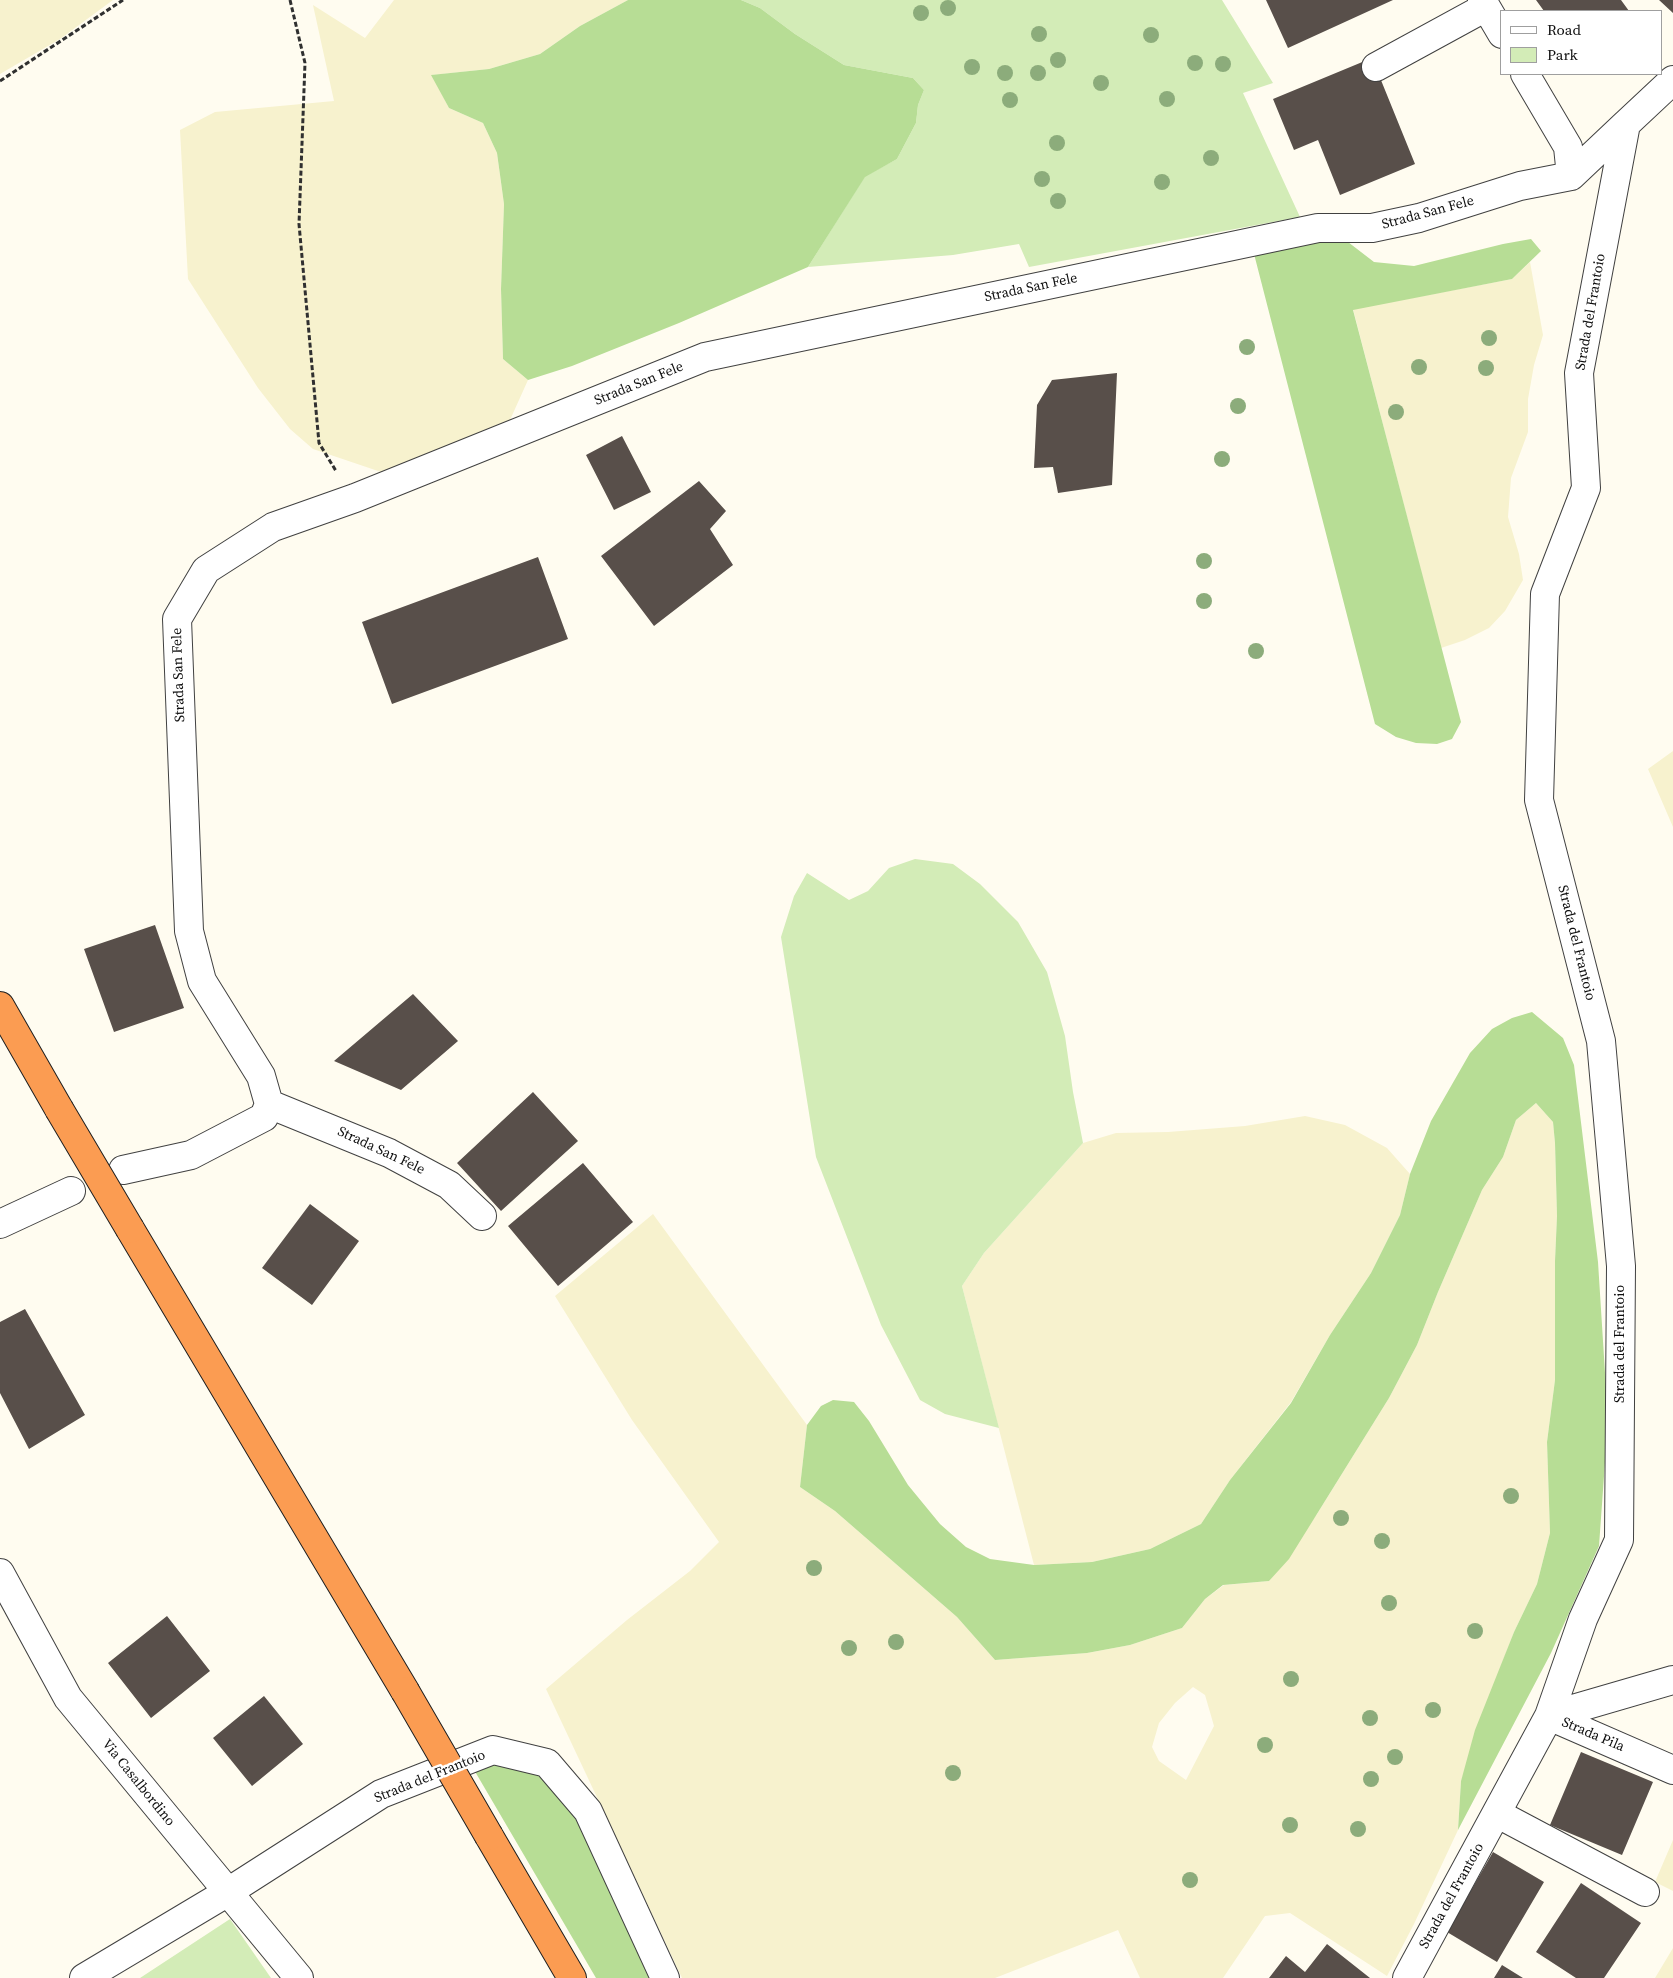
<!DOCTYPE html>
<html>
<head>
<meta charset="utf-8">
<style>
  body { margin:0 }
  #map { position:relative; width:1673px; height:1978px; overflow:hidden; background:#fffcf0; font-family:"Source Serif 4",serif }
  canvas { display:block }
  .legend { position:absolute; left:1500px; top:10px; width:162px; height:65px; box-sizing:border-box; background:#fff; border:1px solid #9f9f9f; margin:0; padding:6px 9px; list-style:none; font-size:15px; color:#0e0e0e }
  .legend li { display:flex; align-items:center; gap:10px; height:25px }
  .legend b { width:25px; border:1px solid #9f9f9f }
</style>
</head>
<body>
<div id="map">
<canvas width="1673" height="1978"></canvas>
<ul class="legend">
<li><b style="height:6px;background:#fff"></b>Road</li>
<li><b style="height:14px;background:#d3ecb7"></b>Park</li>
</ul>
</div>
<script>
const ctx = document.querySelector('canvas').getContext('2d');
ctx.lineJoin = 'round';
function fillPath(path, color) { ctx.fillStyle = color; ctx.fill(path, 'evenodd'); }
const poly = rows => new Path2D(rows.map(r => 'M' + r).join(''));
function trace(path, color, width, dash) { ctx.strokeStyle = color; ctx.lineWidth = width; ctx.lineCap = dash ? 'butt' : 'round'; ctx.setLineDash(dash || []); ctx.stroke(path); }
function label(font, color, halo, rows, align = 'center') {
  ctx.font = font + ' "Source Serif 4",serif'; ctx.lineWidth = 5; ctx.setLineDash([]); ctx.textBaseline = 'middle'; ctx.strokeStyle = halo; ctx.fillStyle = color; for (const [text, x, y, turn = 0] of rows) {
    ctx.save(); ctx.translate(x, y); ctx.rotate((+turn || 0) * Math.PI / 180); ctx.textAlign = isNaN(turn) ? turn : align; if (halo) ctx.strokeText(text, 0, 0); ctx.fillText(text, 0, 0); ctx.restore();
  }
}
const farmland = poly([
  [0,0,113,0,60,39,0,74],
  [394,0,628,0,580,26,540,54,489,69,432,75,449,108,483,123,497,153,504,204,501,289,503,359,528,380,510,420,381,472,313,449,290,429,258,388,188,279,180,130,215,112,334,101,313,5,365,38],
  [1530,262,1543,335,1534,365,1528,399,1528,432,1511,478,1508,517,1519,554,1523,580,1505,611,1489,628,1465,640,1441,648,1353,309,1512,279],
  [1673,751,1673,827,1648,769],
  [1536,1103,1553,1122,1555,1143,1557,1216,1555,1261,1555,1380,1547,1442,1550,1533,1537,1584,1514,1632,1501,1666,1461,1781,1458,1830,1414,1924,1387,1976,1290,1913,1265,1916,1223,1978,1140,1978,1118,1930,995,1978,682,1978,546,1689,627,1620,690,1571,719,1542,632,1420,555,1296,653,1214,807,1425,800,1487,835,1511,957,1617,995,1660,1087,1653,1130,1645,1182,1628,1205,1599,1224,1585,1269,1581,1317,1514,1389,1398,1417,1345,1438,1292,1482,1190,1503,1157,1516,1120],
  [1193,1687,1205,1695,1214,1726,1186,1780,1159,1761,1152,1747,1159,1723,1175,1703],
  [1305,1116,1345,1125,1387,1148,1410,1174,1400,1215,1371,1273,1330,1335,1291,1402,1230,1480,1201,1524,1150,1549,1092,1562,1034,1565,962,1286,984,1253,1083,1143,1116,1133,1168,1132,1245,1126],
  [1673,1840,1673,1891,1655,1882],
  [1673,1948,1673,1978,1655,1978]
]);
const green = poly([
  [741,0,1222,0,1273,83,1243,93,1300,217,1029,267,1019,244,953,255,808,267,865,176,897,159,916,123,918,105,924,90,913,78,844,65,795,34,760,8],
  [915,859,953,864,980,884,1018,922,1047,972,1065,1036,1073,1092,1083,1143,984,1253,962,1286,999,1428,945,1414,920,1400,881,1325,816,1157,781,937,794,896,807,873,849,900,868,891,889,868],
  [230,1919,271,1978,140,1978]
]);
const forest = poly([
  [628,0,741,0,760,8,795,34,844,65,913,78,924,90,918,105,916,123,897,159,865,177,808,267,679,323,572,366,528,380,503,359,501,289,504,204,497,153,483,123,449,108,431,75,489,69,540,54,580,26],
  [1335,232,1374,262,1414,266,1503,244,1531,239,1541,251,1512,279,1353,310,1461,722,1452,739,1437,744,1416,743,1396,737,1375,724,1253,250],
  [1532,1012,1563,1038,1574,1065,1598,1262,1608,1420,1599,1546,1551,1653,1458,1830,1461,1781,1475,1730,1514,1632,1537,1584,1550,1533,1547,1442,1555,1380,1555,1261,1557,1216,1555,1143,1553,1122,1536,1103,1516,1120,1503,1157,1482,1190,1438,1292,1417,1345,1389,1398,1289,1559,1269,1581,1223,1585,1205,1599,1182,1628,1130,1645,1087,1653,995,1660,957,1617,835,1511,800,1487,807,1425,821,1406,833,1400,854,1402,869,1421,908,1485,940,1524,966,1547,990,1559,1034,1565,1092,1562,1150,1549,1201,1524,1230,1480,1291,1403,1330,1335,1371,1273,1400,1215,1410,1174,1431,1121,1470,1053,1492,1029,1512,1018],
  [523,1762,566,1795,659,1978,596,1978,470,1763]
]);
const building = poly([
  [1266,0,1393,0,1288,48],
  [1536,0,1621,0,1629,11,1544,11],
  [1659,0,1673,0,1673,13],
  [1372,58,1415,164,1340,195,1318,140,1294,150,1273,99],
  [1117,373,1112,485,1058,493,1053,467,1034,468,1037,405,1052,380],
  [622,436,651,492,614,510,586,455],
  [699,481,726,511,710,529,733,565,654,626,601,556],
  [538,557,568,639,392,704,362,622],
  [155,925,184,1008,114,1032,84,949],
  [413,994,458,1041,401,1090,334,1061],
  [533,1092,578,1141,501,1211,457,1163],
  [583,1163,633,1222,558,1286,508,1226],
  [310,1204,359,1241,312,1305,262,1268],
  [25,1309,85,1415,29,1449,0,1393,0,1322],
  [167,1616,210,1671,151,1718,108,1663],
  [264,1696,303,1744,252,1786,213,1738],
  [1581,1752,1653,1782,1622,1855,1550,1825],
  [1493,1852,1544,1882,1497,1962,1447,1932],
  [1581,1883,1641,1923,1604,1978,1576,1978,1536,1952],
  [1327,1944,1370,1978,1269,1978,1286,1956,1305,1972],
  [1502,1965,1523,1978,1494,1978]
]);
const path = poly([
  [290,0,305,63,299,224,319,443,336,471],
  [0,81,123,0]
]);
const street = poly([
  [1482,0,1502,34],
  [1376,67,1486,7],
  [1525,74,1568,147,1571,176],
  [269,1104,261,1076,202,981,189,931,177,619,206,570,273,527,355,498,705,357,1318,228,1372,228,1419,218,1520,186,1571,176,1626,124],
  [123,1170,191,1155,264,1117,269,1104,389,1153,449,1185,482,1216],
  [0,1224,71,1191],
  [0,1573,68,1698,299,1978],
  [1549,1716,1673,1770],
  [1549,1716,1673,1680],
  [1498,1814,1645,1892],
  [84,1978,228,1892,381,1794,493,1750,547,1763,588,1811,665,1978],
  [1407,1978,1549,1716,1583,1619,1619,1540,1621,1266,1601,1041,1539,800,1545,594,1586,488,1579,373,1626,124,1673,80]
]);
const highway = poly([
  [0,1006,59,1109],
  [130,1229,405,1691],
  [489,1836,572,1978]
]);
const highwayBridge = poly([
  [59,1109,130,1229],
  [405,1691,489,1836]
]);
const trees = [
  [948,8],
  [921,13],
  [1039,34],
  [1151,35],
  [1058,60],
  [1195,63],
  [1223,64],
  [972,67],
  [1005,73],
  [1038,73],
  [1101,83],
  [1167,99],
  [1010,100],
  [1057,143],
  [1211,158],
  [1042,179],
  [1162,182],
  [1058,201],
  [1489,338],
  [1247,347],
  [1419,367],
  [1486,368],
  [1238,406],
  [1396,412],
  [1222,459],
  [1204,561],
  [1204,601],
  [1256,651],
  [1511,1496],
  [1341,1518],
  [1382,1541],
  [814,1568],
  [1389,1603],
  [1475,1631],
  [896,1642],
  [849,1648],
  [1291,1679],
  [1433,1710],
  [1370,1718],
  [1265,1745],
  [1395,1757],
  [953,1773],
  [1371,1779],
  [1290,1825],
  [1358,1829],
  [1190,1880]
];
const streetNames = [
  ["Strada San Fele",1428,213,-15],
  ["Strada San Fele",1031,288,-12],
  ["Strada del Frantoio",1591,312,-80],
  ["Strada San Fele",639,384,-22],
  ["Strada San Fele",179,675,-92],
  ["Strada del Frantoio",1576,943,76],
  ["Strada San Fele",381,1151,25],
  ["Strada del Frantoio",1620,1344,-90],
  ["Strada Pila",1593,1735,23],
  ["Strada del Frantoio",430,1777,-22],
  ["Via Casalbordino",138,1783,51],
  ["Strada del Frantoio",1452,1896,-61]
];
fillPath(farmland, '#f7f2ce');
fillPath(green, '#d3ecb7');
fillPath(forest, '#b7dd95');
fillPath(building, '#584f4a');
trace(street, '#414141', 30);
trace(highway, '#1f1f1f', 30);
trace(path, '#303030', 3, [5, 2.5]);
trace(street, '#fff', 28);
trace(highway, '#fb9c52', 28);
trace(highwayBridge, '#1f1f1f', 30, []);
trace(highwayBridge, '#fb9c52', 28);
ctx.fillStyle = '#8cac7b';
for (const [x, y] of trees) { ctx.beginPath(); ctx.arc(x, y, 8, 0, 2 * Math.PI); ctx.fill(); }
label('14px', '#0e0e0e', '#fff', streetNames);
</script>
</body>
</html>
